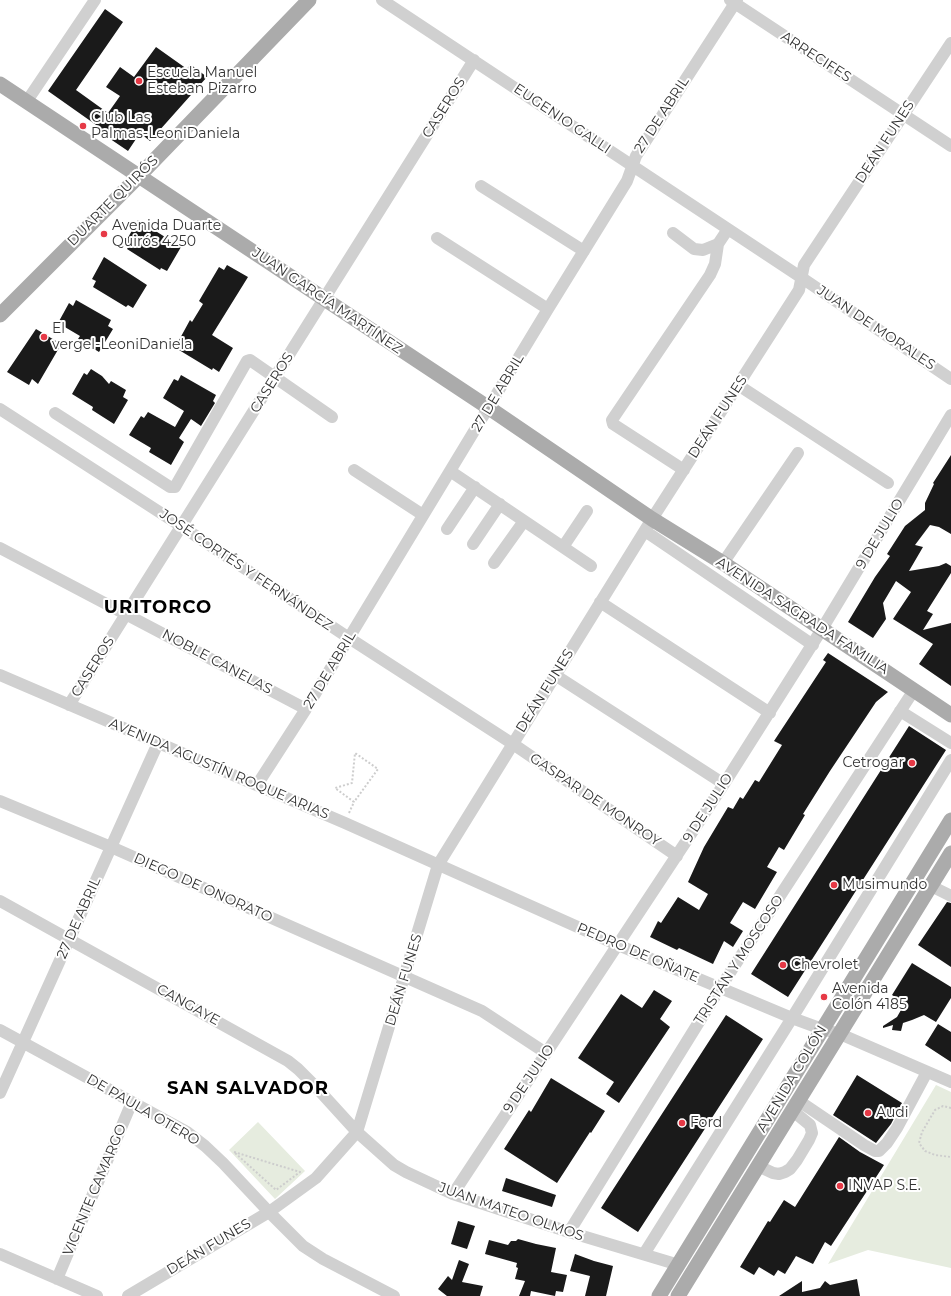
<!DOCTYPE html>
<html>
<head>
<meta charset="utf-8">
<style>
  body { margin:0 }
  canvas { display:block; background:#fff }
</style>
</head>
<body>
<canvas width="951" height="1296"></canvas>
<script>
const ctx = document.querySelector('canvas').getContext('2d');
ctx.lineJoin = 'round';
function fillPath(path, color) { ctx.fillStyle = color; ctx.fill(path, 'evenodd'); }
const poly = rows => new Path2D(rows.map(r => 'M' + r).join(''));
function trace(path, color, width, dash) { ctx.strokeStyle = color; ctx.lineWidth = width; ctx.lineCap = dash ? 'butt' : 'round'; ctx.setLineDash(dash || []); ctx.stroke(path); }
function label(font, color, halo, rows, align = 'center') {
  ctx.font = font + ' Montserrat,sans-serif'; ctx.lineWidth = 4; ctx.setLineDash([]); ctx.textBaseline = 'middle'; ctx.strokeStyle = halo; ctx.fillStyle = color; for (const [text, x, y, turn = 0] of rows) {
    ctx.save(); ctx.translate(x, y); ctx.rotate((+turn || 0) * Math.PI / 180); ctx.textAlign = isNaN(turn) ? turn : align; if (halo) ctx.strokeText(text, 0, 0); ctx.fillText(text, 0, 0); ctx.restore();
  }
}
const green = poly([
  [936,1085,951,1092,951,1268,868,1250,828,1264],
  [258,1122,305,1171,275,1199,229,1150]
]);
const building = poly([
  [105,9,123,22,76,90,108,113,120,96,106,87,120,67,134,77,156,47,187,69,190,64,207,77,150,141,140,133,128,151,97,130,99,127,48,91],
  [138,220,181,247,167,271,161,268,160,270,127,249,130,244,126,241],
  [104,257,147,285,133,308,128,305,126,307,93,287,96,281,92,279],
  [227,265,248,277,212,335,233,348,219,372,213,368,212,370,179,350,182,345,178,342,190,320,192,322,203,304,199,301,219,267,224,270],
  [76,300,111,320,108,326,113,329,99,352,78,339,80,336,58,323,69,303,73,306],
  [36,329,56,341,53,345,59,348,38,384,32,379,29,385,7,372],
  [91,369,102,376,109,384,111,381,126,390,123,397,128,400,114,424,92,410,93,407,72,394,84,373,87,375],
  [181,375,216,395,213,401,215,403,201,426,191,419,179,438,184,442,171,465,149,452,151,448,129,435,141,416,144,418,148,412,175,427,184,411,163,398,174,379,178,381],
  [951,455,951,534,939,527,930,525,915,545,923,547,909,571,939,566,946,563,951,566,951,573,927,611,933,614,923,630,951,623,951,686,919,664,933,644,893,619,911,592,896,581,883,603,886,619,873,638,848,622,875,577,890,556,887,554,905,526,925,510,925,503,934,484,933,483],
  [828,653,888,692,876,702,830,771,803,814,805,815,784,850,779,847,767,867,777,872,755,909,743,902,730,923,743,931,733,947,724,941,713,964,679,948,677,950,650,937,658,921,661,923,678,897,699,910,708,894,688,882,704,847,728,807,733,809,740,797,743,799,755,780,759,782,782,745,774,741,826,662,823,660],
  [909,726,946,750,788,997,751,974],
  [947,902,951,903,951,967,918,945],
  [912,963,951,987,951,998,936,1022,924,1015,912,1020,903,1023,901,1031,892,1030,893,1025,883,1028,883,1026,897,1017,905,1003,892,995],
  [654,990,672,1001,660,1019,670,1027,619,1103,606,1094,614,1082,578,1058,621,994,642,1008],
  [726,1015,763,1039,638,1232,601,1208],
  [938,1024,951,1032,951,1062,925,1045],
  [857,1075,902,1103,891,1124,876,1143,833,1115],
  [551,1078,605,1111,591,1133,590,1132,557,1183,504,1149,529,1110,531,1112],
  [839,1137,860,1152,884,1165,831,1246,825,1242,813,1264,796,1256,785,1274,778,1270,774,1276,759,1267,754,1275,740,1267,768,1221,770,1222,784,1200,795,1207],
  [506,1178,556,1195,552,1207,502,1191],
  [458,1221,475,1226,467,1249,451,1244],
  [518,1239,536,1244,556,1248,551,1272,567,1275,563,1292,556,1291,555,1296,531,1291,530,1296,519,1296,525,1281,515,1279,518,1268,516,1267,517,1263,485,1254,489,1240,508,1245,511,1241,516,1241],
  [575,1254,594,1261,613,1266,606,1296,585,1296,590,1276,570,1271],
  [459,1260,469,1264,462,1282,483,1286,480,1296,447,1296,438,1289,448,1276,452,1280],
  [857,1279,860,1296,779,1296,802,1281,802,1292,820,1288,825,1281,830,1285]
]);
const path = poly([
  [349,813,354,802,335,788,352,783,355,753,378,769,354,802],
  [951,1108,943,1106,935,1110,922,1132,919,1143,925,1151,935,1155,951,1157],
  [234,1152,300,1172,276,1190,234,1152]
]);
const minor = poly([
  [382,0,802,278,951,379],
  [730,0,951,146],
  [27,101,95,0],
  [481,186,584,251],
  [673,233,694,249,703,250,718,244],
  [437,238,548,309],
  [738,385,888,483],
  [0,409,181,526,349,638,513,744,677,856],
  [55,413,170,487,175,487,247,361,250,360,332,417],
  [354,470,423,515],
  [684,470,613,424,612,420,710,275,715,264,718,244,728,229],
  [450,471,591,566],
  [447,529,475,487],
  [645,531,813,645],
  [473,544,500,504],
  [563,547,587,511],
  [0,548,306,709],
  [494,563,524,521],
  [723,563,798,453],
  [600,602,770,713],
  [0,675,345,823,618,945,792,1018,822,1029,840,1034,951,1082],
  [555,675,724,784],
  [69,705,474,60],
  [900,711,951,743],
  [257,785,306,709,548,309,627,181,636,156,737,0],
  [0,801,111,847,482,1011,546,1053],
  [931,886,951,896],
  [0,901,288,1061,298,1069,316,1087,357,1132,394,1165,406,1172,453,1194,569,1232,679,1265],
  [0,1030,187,1132,205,1146,223,1163,269,1212,303,1246,323,1259,394,1296],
  [0,1093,158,743],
  [799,1101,864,1145,875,1151,879,1151,887,1143,897,1128,927,1072],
  [758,1166,773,1173,779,1174,785,1172,790,1169,797,1160,809,1140,812,1133,810,1125,793,1111],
  [453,1194,724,784,822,629,951,415],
  [569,1232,720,988,914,690],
  [0,1254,97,1296],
  [644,1254,792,1018,951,760],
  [57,1279,132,1102],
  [128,1296,269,1212,316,1178,357,1132,438,865,652,519,799,290,804,265,951,43]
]);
const major = poly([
  [0,84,489,408,652,519,723,563,951,715],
  [0,315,139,176,309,0],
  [659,1296,951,820],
  [678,1296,951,853]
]);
const markers = [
  [139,81,4,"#e63946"],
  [83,126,4,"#e63946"],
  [104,234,4,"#e63946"],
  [44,337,4,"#e63946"],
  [912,763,4,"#e63946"],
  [834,885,4,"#e63946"],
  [783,965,4,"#e63946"],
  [824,997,4,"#e63946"],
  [868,1113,4,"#e63946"],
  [682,1123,4,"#e63946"],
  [840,1186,4,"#e63946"]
];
const streetNames = [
  ["ARRECIFES",816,57,33],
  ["CASEROS",444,108,-58],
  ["27 DE ABRIL",662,115,-57],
  ["EUGENIO GALLI",562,119,34],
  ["DEÁN FUNES",885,142,-57],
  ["DUARTE QUIRÓS",113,201,-45],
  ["JUAN GARCÍA MARTÍNEZ",327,301,34],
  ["JUAN DE MORALES",876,328,34],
  ["CASEROS",272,383,-58],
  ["27 DE ABRIL",498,393,-59],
  ["DEÁN FUNES",718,417,-57],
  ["9 DE JULIO",880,534,-59],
  ["JOSÉ CORTÉS Y FERNÁNDEZ",246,570,34],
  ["AVENIDA SAGRADA FAMILIA",802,616,33],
  ["NOBLE CANELAS",217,662,28],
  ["CASEROS",93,667,-58],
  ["27 DE ABRIL",330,670,-59],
  ["DEÁN FUNES",545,691,-58],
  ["AVENIDA AGUSTÍN ROQUE ARIAS",219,769,23],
  ["GASPAR DE MONROY",595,800,34],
  ["9 DE JULIO",708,808,-57],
  ["DIEGO DE ONORATO",203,888,24],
  ["27 DE ABRIL",79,918,-66],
  ["PEDRO DE OÑATE",638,953,23],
  ["TRISTÁN Y MOSCOSO",739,960,-57],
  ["DEÁN FUNES",404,980,-73],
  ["CANGAYE",188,1005,29],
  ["9 DE JULIO",529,1079,-56],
  ["AVENIDA COLÓN",792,1079,-59],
  ["DE PAULA OTERO",143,1110,30],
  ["VICENTE CAMARGO",95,1190,-67],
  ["JUAN MATEO OLMOS",511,1212,19],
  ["DEÁN FUNES",209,1247,-31]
];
const poiNames = [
  ["Escuela Manuel",147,73],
  ["Esteban Pizarro",147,89],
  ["Club Las",91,118],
  ["Palmas-LeoniDaniela",91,134],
  ["Avenida Duarte",112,226],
  ["Quirós 4250",112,242],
  ["El",52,329],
  ["vergel-LeoniDaniela",52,345],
  ["Cetrogar",904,763,"right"],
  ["Musimundo",842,885],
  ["Chevrolet",791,965],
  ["Avenida",832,989],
  ["Colón 4185",832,1005],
  ["Audi",876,1113],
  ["Ford",690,1123],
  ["INVAP S.E.",848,1186]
];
const districtNames = [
  ["URITORCO",158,608],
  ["SAN SALVADOR",248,1089]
];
fillPath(green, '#e6ecdf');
fillPath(building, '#1a1a1a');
trace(path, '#cdcdcd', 2, [2, 2]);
trace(minor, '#d0d0d0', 12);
trace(major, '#ababab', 15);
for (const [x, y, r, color] of markers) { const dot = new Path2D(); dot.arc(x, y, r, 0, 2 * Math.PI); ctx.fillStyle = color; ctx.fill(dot); trace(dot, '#fff', 1.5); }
label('14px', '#333', '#fff', streetNames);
label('14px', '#333', '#fff', poiNames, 'left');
ctx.letterSpacing = '1px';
label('bold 18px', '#000', '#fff', districtNames);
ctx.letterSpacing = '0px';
</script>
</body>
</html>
